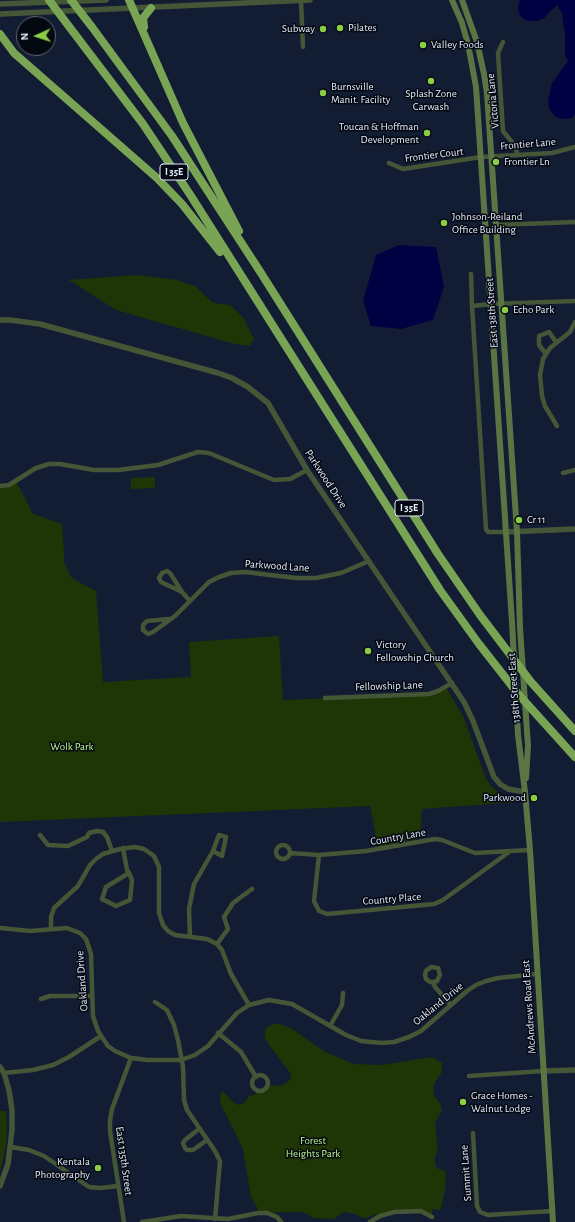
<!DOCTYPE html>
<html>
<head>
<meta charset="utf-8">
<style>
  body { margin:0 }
  #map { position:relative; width:575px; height:1222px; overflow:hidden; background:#121d34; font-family:"Alegreya Sans",sans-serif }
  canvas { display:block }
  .north { position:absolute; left:16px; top:16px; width:40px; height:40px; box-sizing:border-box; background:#040811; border:1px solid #5e636f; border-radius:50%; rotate:267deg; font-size:11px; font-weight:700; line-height:16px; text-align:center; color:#e4ecfc }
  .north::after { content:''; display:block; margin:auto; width:14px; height:18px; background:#8bce46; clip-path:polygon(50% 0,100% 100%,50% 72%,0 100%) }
</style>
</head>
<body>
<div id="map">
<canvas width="575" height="1222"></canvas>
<div class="north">N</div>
</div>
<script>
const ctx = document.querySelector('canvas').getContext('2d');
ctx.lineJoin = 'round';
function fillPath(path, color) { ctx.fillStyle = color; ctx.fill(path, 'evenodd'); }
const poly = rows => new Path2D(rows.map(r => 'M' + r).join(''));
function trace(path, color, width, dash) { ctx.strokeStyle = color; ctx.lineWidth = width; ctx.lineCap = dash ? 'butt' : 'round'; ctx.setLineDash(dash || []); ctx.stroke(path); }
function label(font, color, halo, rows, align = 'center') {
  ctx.font = font + ' "Alegreya Sans",sans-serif'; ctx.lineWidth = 3; ctx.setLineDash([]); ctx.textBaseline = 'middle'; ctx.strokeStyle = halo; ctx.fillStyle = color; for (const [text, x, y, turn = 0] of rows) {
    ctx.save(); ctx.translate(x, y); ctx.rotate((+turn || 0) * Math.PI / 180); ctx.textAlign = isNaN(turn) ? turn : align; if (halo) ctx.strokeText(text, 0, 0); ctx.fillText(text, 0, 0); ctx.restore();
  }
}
const green = poly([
  [137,275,177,280,195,286,213,303,230,305,243,317,254,339,250,346,235,344,116,310,69,280],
  [155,477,155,488,131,489,131,478],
  [16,481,33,514,62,524,64,552,64,562,70,575,73,579,96,591,103,682,191,677,189,642,279,636,283,700,429,694,446,687,464,718,486,779,491,786,500,794,518,800,518,802,422,809,420,838,378,847,370,806,0,822,0,486],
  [272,1024,280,1024,291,1028,325,1052,354,1064,383,1065,432,1057,442,1063,442,1072,435,1082,433,1091,435,1097,440,1104,442,1110,435,1123,438,1151,435,1156,435,1165,437,1168,445,1171,446,1174,445,1189,441,1209,438,1210,432,1209,432,1217,420,1211,380,1216,376,1214,367,1218,360,1217,355,1214,344,1212,334,1219,314,1218,303,1212,258,1213,257,1207,251,1197,243,1149,221,1105,220,1100,221,1092,224,1092,234,1103,239,1105,244,1103,249,1096,254,1095,258,1091,264,1090,267,1086,283,1085,291,1079,290,1073,285,1066,269,1045,265,1038,265,1029],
  [0,1111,6,1111,7,1129,6,1145,0,1172]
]);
const water = poly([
  [520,0,575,0,575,114,572,118,561,119,554,116,549,108,548,101,552,83,568,61,565,55,565,35,562,13,557,5,544,18,537,21,528,21,522,18,519,13,518,7],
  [399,245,436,247,444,287,433,320,401,329,371,326,363,301,376,255]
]);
const minor = poly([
  [301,1,303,47],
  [503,42,498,53,503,131,516,147,517,155],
  [389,163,403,169,481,157,552,153,575,147],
  [495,225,575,222],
  [471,274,472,306],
  [546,354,539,345,539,336,549,332,556,342],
  [557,426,545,406,542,396,540,375,543,359,550,348,570,332,575,322],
  [563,473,575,470],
  [0,486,9,485,36,468,49,464,60,464,94,470,118,470,158,465,198,452,209,453,274,480,290,479,307,470],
  [506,532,488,532,486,529,472,306,491,304,575,301],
  [182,592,161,582,159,578,162,573,167,571,170,573,182,592,190,601],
  [169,619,147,621,143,625,143,630,148,634,153,632,175,616,209,582,219,577,231,573,245,572,296,578,316,578,341,573,369,561],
  [325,698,429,694,438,691,452,683],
  [40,835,48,845,68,846,87,837,89,833,97,831,103,832,107,837,112,851],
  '276 852a7 7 0 1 1 14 0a7 7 0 1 1-14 0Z',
  [123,848,127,870,129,873,132,880,130,900,116,906,102,899,106,887,129,873],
  [290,853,319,855,366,851,435,839,442,840,475,853,530,850],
  [319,855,314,901,319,911,327,914,434,904,443,900,509,852],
  [0,928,30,931,67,928,80,933,86,939,91,954,93,1016,98,1031,108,1046,115,1051,131,1058,148,1060,181,1060,195,1055,208,1046,237,1013,249,1005,269,1000,292,1004,346,1035,361,1041,382,1043,394,1042,409,1037,421,1031,467,991,476,985,486,981,498,978,537,974],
  [51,929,51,917,54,908,78,886,90,865,96,859,103,854,120,849,135,847,144,849,154,856,159,867,159,913,163,925,168,931,175,935,207,939,217,944,222,950,231,974,249,1005],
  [190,937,189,909,194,884,213,851,219,835,226,837,222,856,213,851],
  [217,944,228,929,224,917,233,903,252,889],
  [433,982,437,981,440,975,438,968,431,967,426,971,425,974,426,979,430,982,433,982,435,987,451,1005],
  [41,999,50,996,92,996],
  [155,1002,167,1010,174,1025,178,1040,183,1067,184,1100,187,1110,215,1151,220,1161,215,1219],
  [330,1026,342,1005,343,993],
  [218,1033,241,1052,256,1077],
  [4,1073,33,1070,53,1065,69,1057,101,1036],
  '252 1083a8 8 0 1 1 16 0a8 8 0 1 1-16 0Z',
  [469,1076,543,1071],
  [199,1129,185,1140,183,1143,185,1148,187,1150,193,1150,207,1140],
  [473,1133,477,1206,480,1212,488,1215,552,1211],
  [11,1147,29,1150,44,1156,89,1187,100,1188,118,1186],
  [124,1222,110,1131,110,1120,112,1109,131,1058],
  [142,1222,181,1216,228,1219,258,1213,267,1213,277,1217,281,1222],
  [370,1222,380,1216,394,1212,421,1211,432,1217]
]);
const tertiary = poly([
  [0,4,106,0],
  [0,14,310,0],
  [0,320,10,320,40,324,218,373,232,378,248,387,268,403,307,470,464,702,473,721,494,777,500,784,508,789,525,792],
  [506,532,575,529],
  [0,1067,4,1073,9,1090,12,1110,12,1130,8,1164,0,1186],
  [543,1071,575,1070]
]);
const secondary = poly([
  [452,0,462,23,468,44,476,87,512,622,518,735,525,792,530,850,553,1222],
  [462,0,477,42,484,74,487,93,517,532,520,628,528,746,526,778]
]);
const motorway = poly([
  [49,0,143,124,191,196,440,590,479,644,519,695,575,757],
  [71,0,92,27,172,136,261,273,438,554,480,615,531,682,575,731],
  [129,0,183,123,239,231],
  [144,27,143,18,151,8],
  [0,34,14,53,157,178,182,204,220,252]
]);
const markers = [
  [340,28,4,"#8bce46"],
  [323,29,4,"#8bce46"],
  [423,45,4,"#8bce46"],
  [431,81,4,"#8bce46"],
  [323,93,4,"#8bce46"],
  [427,133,4,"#8bce46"],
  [496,162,4,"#8bce46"],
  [444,223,4,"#8bce46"],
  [505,310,4,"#8bce46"],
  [519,520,4,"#8bce46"],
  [368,651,4,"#8bce46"],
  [534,798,4,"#8bce46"],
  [463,1102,4,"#8bce46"],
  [98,1168,4,"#8bce46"]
];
const shields = [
  [174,172,28],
  [409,508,28]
];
const shieldNames = [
  ["I 35E",174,172],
  ["I 35E",409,508]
];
const poiNames = [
  ["Pilates",348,28],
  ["Subway",315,29,"right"],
  ["Valley Foods",431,45],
  ["Burnsville",331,87],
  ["Manit. Facility",331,100],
  ["Splash Zone",431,94,"center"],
  ["Carwash",431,107,"center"],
  ["Toucan & Hoffman",419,127,"right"],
  ["Development",419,140,"right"],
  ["Frontier Ln",504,162],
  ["Johnson-Reiland",452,217],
  ["Office Building",452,230],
  ["Echo Park",513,310],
  ["Cr 11",527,520],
  ["Victory",376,645],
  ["Fellowship Church",376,658],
  ["Parkwood",526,798,"right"],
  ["Grace Homes -",471,1096],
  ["Walnut Lodge",471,1109],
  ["Kentala",90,1162,"right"],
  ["Photography",90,1175,"right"]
];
const streetNames = [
  ["Victoria Lane",493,101,-95],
  ["Frontier Lane",528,144,-5],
  ["Frontier Court",434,155,-7],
  ["East 138th Street",492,313,-94],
  ["Parkwood Drive",326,479,57],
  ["Parkwood Lane",277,566,4],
  ["Fellowship Lane",389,686,-2],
  ["138th Street East",514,688,-94],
  ["Country Lane",398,837,-10],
  ["Country Place",392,899,-5],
  ["Oakland Drive",82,981,-94],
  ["Oakland Drive",438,1004,-39],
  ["McAndrews Road East",529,1007,-94],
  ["East 135th Street",124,1161,82],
  ["Summit Lane",466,1173,-94]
];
const parkNames = [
  ["Wolk Park",72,747],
  ["Forest",313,1141],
  ["Heights Park",313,1154]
];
fillPath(green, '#1e3505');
fillPath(water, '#000042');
trace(minor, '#455637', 4.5);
trace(tertiary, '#455637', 5.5);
trace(secondary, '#5a7543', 6);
trace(motorway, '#79a454', 8);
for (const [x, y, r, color] of markers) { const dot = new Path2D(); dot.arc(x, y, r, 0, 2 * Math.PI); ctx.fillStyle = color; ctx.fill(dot); trace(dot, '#040811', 1.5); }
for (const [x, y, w] of shields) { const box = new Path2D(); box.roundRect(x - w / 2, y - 8, w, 16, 3); ctx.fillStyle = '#040811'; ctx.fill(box); trace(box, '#e4ecfc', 1); }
label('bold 10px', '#e4ecfc', null, shieldNames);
label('11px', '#e4ecfc', '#040811', poiNames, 'left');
label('11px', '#e4ecfc', '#040811', streetNames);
label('11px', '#bff98e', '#040811', parkNames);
</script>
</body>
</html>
